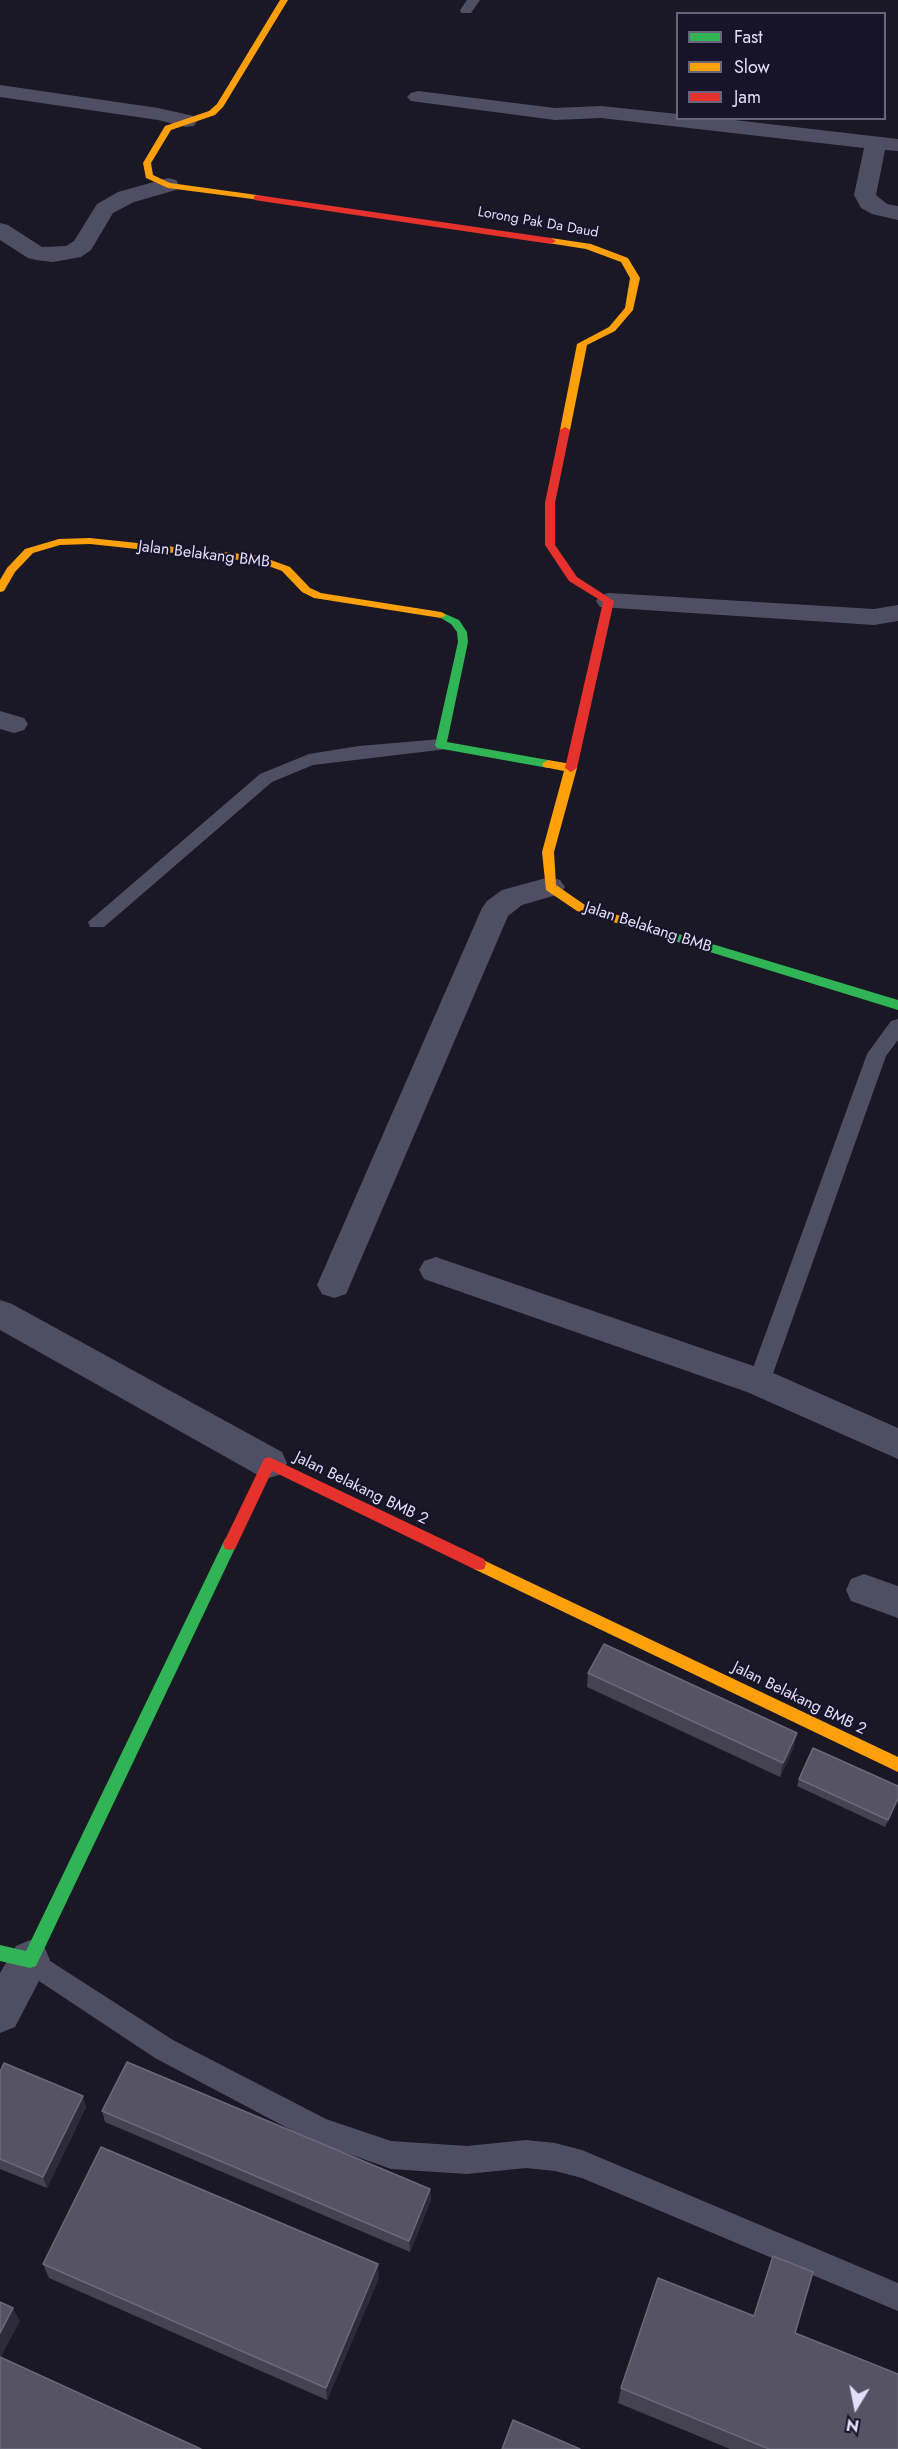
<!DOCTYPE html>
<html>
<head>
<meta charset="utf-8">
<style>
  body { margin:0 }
  #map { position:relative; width:898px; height:2449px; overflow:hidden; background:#1a1824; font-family:Jost,sans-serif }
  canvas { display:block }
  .legend { position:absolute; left:676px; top:12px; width:210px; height:108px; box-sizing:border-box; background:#171329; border:2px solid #68647d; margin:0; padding:8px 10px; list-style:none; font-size:18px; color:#e2defc }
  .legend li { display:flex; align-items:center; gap:12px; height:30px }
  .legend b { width:30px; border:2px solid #68647d }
  .north { position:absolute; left:826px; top:2377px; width:60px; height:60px; -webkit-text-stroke:4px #171329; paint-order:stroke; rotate:190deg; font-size:16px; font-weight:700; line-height:24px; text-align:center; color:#e2defc }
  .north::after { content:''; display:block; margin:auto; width:21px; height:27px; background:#e2defc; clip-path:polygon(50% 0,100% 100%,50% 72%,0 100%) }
</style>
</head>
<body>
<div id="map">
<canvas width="898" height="2449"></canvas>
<ul class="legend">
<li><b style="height:8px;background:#30b455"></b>Fast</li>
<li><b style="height:8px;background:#ff9f0a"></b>Slow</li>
<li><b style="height:8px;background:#e5322d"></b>Jam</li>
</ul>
<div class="north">N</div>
</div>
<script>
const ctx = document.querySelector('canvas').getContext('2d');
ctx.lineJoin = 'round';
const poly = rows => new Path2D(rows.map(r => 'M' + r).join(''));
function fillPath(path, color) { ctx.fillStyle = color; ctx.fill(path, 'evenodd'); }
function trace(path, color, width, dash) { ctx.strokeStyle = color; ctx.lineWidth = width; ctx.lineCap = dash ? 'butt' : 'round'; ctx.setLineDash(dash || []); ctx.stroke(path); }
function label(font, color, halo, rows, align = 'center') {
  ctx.font = font + ' Jost,sans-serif'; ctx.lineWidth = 4.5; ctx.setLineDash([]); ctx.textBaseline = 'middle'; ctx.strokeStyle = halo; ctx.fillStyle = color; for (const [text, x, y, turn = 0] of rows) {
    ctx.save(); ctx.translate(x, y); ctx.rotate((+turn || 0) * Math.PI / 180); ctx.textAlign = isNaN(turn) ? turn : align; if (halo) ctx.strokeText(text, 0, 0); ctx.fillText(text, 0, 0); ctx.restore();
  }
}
const lane = poly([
  [467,0,480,0,471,13,461,13,460,10,467,0],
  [441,739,450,745,447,749,313,765,272,782,104,927,90,927,88,922,260,774,309,754,359,746,441,739],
  [898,1019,898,1040,886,1056,770,1382,767,1388,759,1391,751,1388,748,1382,867,1054,891,1021,898,1019],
  [30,1948,173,2040,326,2119,391,2141,467,2146,526,2140,555,2143,582,2150,898,2283,898,2311,582,2178,555,2171,526,2168,467,2174,391,2169,310,2140,155,2058,21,1969,17,1960,21,1951,30,1948]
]);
const street = poly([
  [0,85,158,108,194,116,197,121,194,126,186,127,158,120,0,97,0,85],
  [418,91,555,108,601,106,678,114,678,118,717,118,898,139,898,151,885,150,876,195,887,204,898,206,898,220,872,214,861,208,854,195,864,148,601,118,555,120,411,101,407,97,411,93,418,91],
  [168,178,176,180,179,185,176,190,134,202,113,213,91,250,81,257,53,262,36,260,28,258,0,240,0,223,8,225,42,247,66,246,74,241,97,204,118,192,168,178],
  [609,593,874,609,898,605,898,621,874,625,600,607,596,601,600,595,609,593],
  [0,711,24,718,28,724,24,730,14,733,0,729,0,711],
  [550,877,560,880,565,887,560,894,522,905,508,916,346,1294,334,1298,322,1294,317,1285,482,908,487,901,502,890,550,877],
  [436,1257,771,1372,898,1428,898,1459,747,1392,424,1279,419,1270,424,1261,436,1257],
  [0,1300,12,1304,282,1452,287,1463,282,1474,269,1478,256,1474,0,1330,0,1300],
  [864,1574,898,1586,898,1618,851,1601,846,1590,851,1579,864,1574],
  [30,1940,44,1946,50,1960,15,2027,0,2033,0,1973,16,1946,30,1940]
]);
const fast = poly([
  [441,612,459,620,467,632,468,642,447,742,548,760,554,764,552,767,548,768,437,748,435,745,458,642,457,632,451,624,436,615,441,612],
  [649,925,898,1000,898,1010,645,932,643,929,645,926,649,925],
  [230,1538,235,1539,237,1544,36,1966,30,1968,0,1961,0,1945,26,1951,225,1539,230,1538]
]);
const slow = poly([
  [280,0,288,0,223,107,215,115,171,130,151,163,153,175,170,183,257,195,260,196,260,200,168,188,146,178,143,163,165,126,209,111,217,104,280,0],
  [551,238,591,244,628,258,640,278,633,310,615,331,587,345,570,430,565,433,560,430,577,344,609,327,625,308,630,278,621,262,586,249,548,243,548,239,551,238],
  [90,538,260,556,290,567,310,588,321,593,441,612,446,615,441,618,314,598,302,592,282,571,258,562,90,544,60,545,33,553,15,572,4,591,0,592,0,580,7,568,25,549,59,539,90,538],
  [548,760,571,764,577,768,554,852,556,885,585,905,653,926,655,929,653,932,649,933,577,911,546,890,542,852,564,771,544,767,542,764,548,760],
  [479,1558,898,1757,898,1772,474,1569,472,1564,474,1559,479,1558]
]);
const jam = poly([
  [257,195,551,238,556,241,551,244,254,200,254,196,257,195],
  [565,427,570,430,555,503,555,545,577,577,614,601,577,768,571,772,565,768,603,602,569,581,545,545,545,503,560,430,565,427],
  [269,1457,484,1559,486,1564,484,1569,479,1570,474,1569,272,1471,235,1549,230,1550,225,1549,223,1544,264,1459,269,1457]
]);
const wall = poly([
  [588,1673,794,1747,780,1777,587,1687],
  [799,1779,898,1786,898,1801,885,1827,797,1786],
  [0,2072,86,2107,47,2188,0,2169],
  [102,2111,430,2189,431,2200,410,2252,105,2122],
  [43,2264,379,2278,327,2400,49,2278],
  [754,2316,795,2333,898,2449,730,2449,618,2403,621,2388]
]);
const shadedWall = poly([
  [797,1733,794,1747,780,1777,783,1763],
  [898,1798,898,1801,885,1827,888,1820],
  [83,2096,86,2107,47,2188,43,2177],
  [430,2189,431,2200,410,2252,409,2241],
  [378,2264,379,2278,327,2400,326,2388],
  [13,2308,20,2321,0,2359,0,2333]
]);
const building = poly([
  [604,1644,797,1733,783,1763,588,1673,604,1644],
  [813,1748,898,1786,898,1798,888,1820,799,1779,813,1748],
  [127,2062,430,2189,409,2241,102,2111,127,2062],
  [4,2063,83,2096,43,2177,0,2159,0,2072,4,2063],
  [101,2147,378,2264,326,2388,43,2264,101,2147],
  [773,2256,813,2272,795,2333,898,2374,898,2449,769,2449,621,2388,658,2278,754,2316,773,2256],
  [0,2302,13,2308,0,2333,0,2302],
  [0,2357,201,2449,0,2449,0,2357],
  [513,2420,580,2449,502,2449,513,2420]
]);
const farStreetnames = [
  ["Lorong Pak Da Daud",538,223,10]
];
const streetNames = [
  ["Jalan Belakang BMB",204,555,7],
  ["Jalan Belakang BMB",648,928,18],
  ["Jalan Belakang BMB 2",361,1489,26],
  ["Jalan Belakang BMB 2",799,1699,26]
];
fillPath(lane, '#504e63');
fillPath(street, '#504e63');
fillPath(fast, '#30b455');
fillPath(slow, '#ff9f0a');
fillPath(jam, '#e5322d');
fillPath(wall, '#454352');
fillPath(shadedWall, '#2d2b38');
fillPath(building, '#565364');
trace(building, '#6c697c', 1.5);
label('14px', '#e2defc', '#171329', farStreetnames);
label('16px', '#e2defc', '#171329', streetNames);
</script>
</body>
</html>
